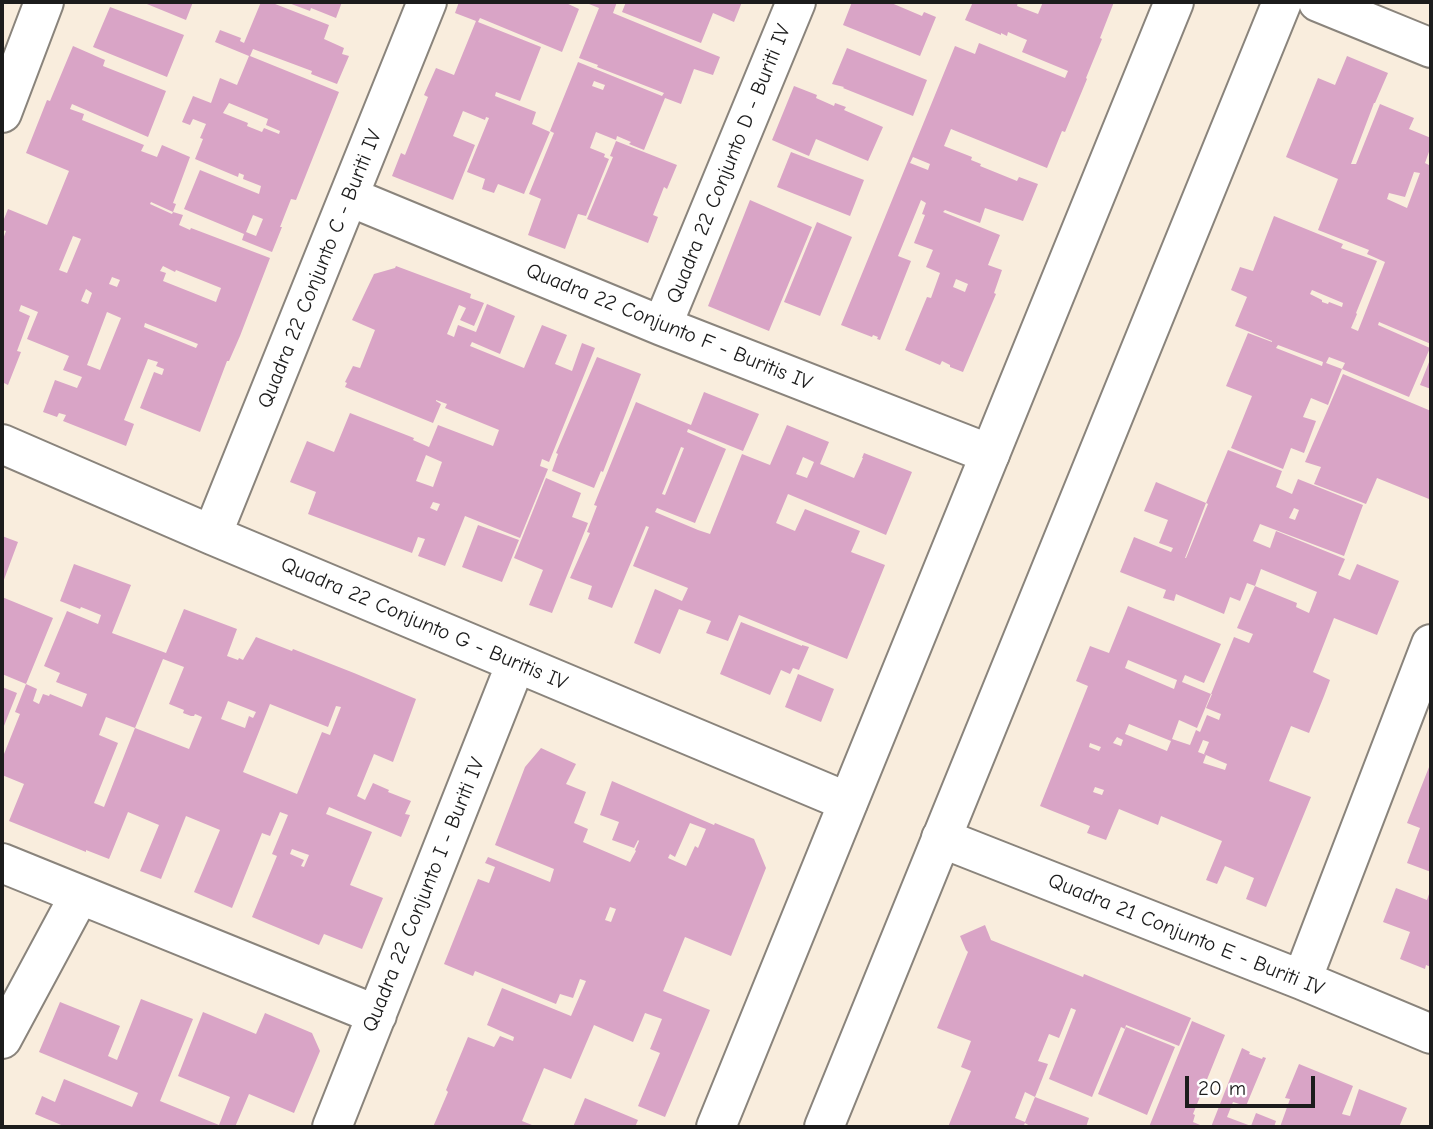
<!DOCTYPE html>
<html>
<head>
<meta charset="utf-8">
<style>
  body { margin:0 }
  #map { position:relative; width:1433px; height:1129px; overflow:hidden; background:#f9eddd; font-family:"Comic Neue",sans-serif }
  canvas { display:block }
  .frame { position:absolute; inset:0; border:4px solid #1c1c1c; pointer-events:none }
  .scale { position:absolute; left:1185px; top:1076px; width:130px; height:32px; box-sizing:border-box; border:4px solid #1c1c1c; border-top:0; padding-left:9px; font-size:21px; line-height:24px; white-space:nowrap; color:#1c1c1c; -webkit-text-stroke:5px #fff; paint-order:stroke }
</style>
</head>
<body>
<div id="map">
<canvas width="1433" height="1129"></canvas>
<div class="frame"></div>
<div class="scale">20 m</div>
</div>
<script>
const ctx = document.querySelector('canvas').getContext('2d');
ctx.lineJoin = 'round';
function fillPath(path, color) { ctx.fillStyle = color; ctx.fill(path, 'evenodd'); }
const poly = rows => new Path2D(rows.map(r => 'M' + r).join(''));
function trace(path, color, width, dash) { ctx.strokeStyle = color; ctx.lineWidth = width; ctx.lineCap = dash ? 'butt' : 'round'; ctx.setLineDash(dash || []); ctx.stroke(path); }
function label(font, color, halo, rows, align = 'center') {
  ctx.font = font + ' "Comic Neue",sans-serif'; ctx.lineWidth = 5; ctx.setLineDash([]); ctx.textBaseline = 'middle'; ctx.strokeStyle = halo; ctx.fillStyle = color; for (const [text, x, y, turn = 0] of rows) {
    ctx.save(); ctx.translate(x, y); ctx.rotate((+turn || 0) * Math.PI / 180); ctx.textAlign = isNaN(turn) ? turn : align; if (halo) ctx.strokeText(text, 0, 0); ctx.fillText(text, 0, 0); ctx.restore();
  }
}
const building = poly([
  [142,2,193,2,186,20],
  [261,2,270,2,329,25,324,39,344,48,342,54,349,56,337,84,311,74,312,71,253,49,250,56,339,92,296,200,291,199,280,227,282,227,272,252,242,240,244,234,184,209,200,170,259,194,261,186,243,179,244,175,239,173,238,177,195,159,203,139,200,138,206,124,193,119,190,125,182,122,193,96,211,103,220,78,237,85,249,56,215,42,220,30,241,38,240,41,244,43],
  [229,103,268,119,266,125,280,131,279,134,264,128,262,132,247,126,248,123,223,113],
  [253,215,263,219,256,236,246,232],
  [286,2,342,2,336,18,311,8,310,11],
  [459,2,564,2,579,9,562,52,480,18,478,22,541,47,520,101,496,92,495,96,536,112,532,124,550,132,524,194,498,184,494,193,482,189,485,179,467,172,489,118,486,117,485,120,463,111,453,136,475,145,453,200,392,176,401,153,405,155,428,97,424,95,436,68,454,75,476,21,455,13],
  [584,2,617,2,613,13,720,57,713,75,694,69,681,104,665,98,644,150,629,144,631,142,617,136,616,140,596,132,590,148,605,154,604,157,609,159,586,216,578,214,565,249,528,235,541,199,529,194,554,133,550,131,578,62,662,96,664,93,597,67,598,65,579,58,599,8],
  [594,81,605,85,603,90,592,86],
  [626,2,742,2,734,22,713,13,701,43,622,12],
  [852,2,889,2,922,16,924,12,936,17,920,56,843,25],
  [973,2,1018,2,1017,6,1038,14,1043,2,1114,2,1100,38,1102,39,1086,78,1087,79,1065,132,1062,131,1047,168,951,129,944,146,972,157,971,160,981,164,980,166,1017,181,1019,177,1038,184,1023,221,985,208,980,223,945,210,943,212,1000,235,988,265,1002,270,994,293,996,294,963,372,950,367,950,365,942,361,940,365,905,350,927,297,931,298,940,273,926,267,933,250,914,243,925,215,922,214,926,203,921,200,898,256,911,261,880,340,877,339,878,337,873,335,872,337,841,325,955,46,975,54,979,43,1065,78,1068,71,1022,52,1027,40,1008,32,1007,36,1001,33,1001,35,965,20],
  [913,157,930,164,928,170,910,163],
  [956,279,968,284,965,292,953,287],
  [110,7,184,35,167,77,93,47],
  [73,46,105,60,103,66,166,91,148,137,72,104,70,109,84,114,82,120,144,145,141,151,157,157,162,145,190,157,173,203,176,204,173,212,151,202,150,204,172,214,173,212,183,215,179,225,190,230,191,228,270,258,240,336,229,361,227,361,200,432,140,408,154,372,162,375,164,369,156,366,158,362,148,359,124,420,134,424,126,446,63,421,66,415,59,413,57,417,43,412,55,380,77,388,82,377,63,370,69,356,27,339,38,312,21,305,19,311,30,316,17,351,21,352,8,385,2,382,2,242,6,231,2,230,2,224,8,209,47,225,69,171,26,153,47,100,50,101],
  [73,236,81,239,67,273,59,270],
  [163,266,175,272,176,270,221,288,216,302,163,281,166,273,160,271],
  [112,277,120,280,117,287,109,284],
  [86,289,92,293,88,304,81,301],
  [107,312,121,318,100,370,87,365],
  [145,323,198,344,196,348,144,327],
  [847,48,927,80,913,116,843,88,844,87,832,84],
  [1347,56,1388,73,1375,103,1374,103,1351,164,1356,164,1380,104,1414,118,1409,129,1431,138,1431,146,1425,163,1431,166,1431,344,1379,322,1378,325,1430,348,1409,397,1342,369,1328,405,1311,398,1303,417,1316,421,1304,453,1291,448,1283,469,1231,448,1252,396,1226,386,1248,333,1272,342,1272,341,1235,326,1247,297,1231,290,1240,267,1253,271,1274,216,1343,244,1341,248,1377,261,1356,313,1357,314,1351,328,1358,331,1385,262,1367,254,1369,250,1318,230,1338,179,1286,157,1318,78,1335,85],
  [1414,172,1420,173,1407,208,1387,199,1389,193,1405,197],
  [1312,290,1343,303,1342,307,1329,302,1328,304,1322,302,1322,300,1310,294],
  [1278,345,1323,362,1322,366,1276,348],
  [1329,357,1345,363,1342,369,1326,363],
  [794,86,817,95,816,98,834,106,835,103,846,107,844,110,883,127,868,161,816,139,809,156,772,140],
  [616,141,677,165,667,189,664,187,653,215,658,217,648,243,587,219,613,157,610,156],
  [791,152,864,180,850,216,777,187],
  [750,200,812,227,769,331,708,306],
  [817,222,852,237,820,316,784,302],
  [396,266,471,294,470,298,484,303,474,326,460,320,466,308,459,305,447,334,454,337,458,325,476,332,487,304,515,316,500,354,472,342,470,346,524,368,542,325,567,335,555,364,572,371,582,343,595,348,549,462,542,459,540,466,548,469,520,538,465,516,445,566,418,556,425,539,418,537,412,553,308,514,316,492,290,482,307,441,334,452,350,413,414,438,413,440,429,447,438,425,493,446,499,430,445,408,447,404,436,400,436,401,441,404,433,423,345,387,347,383,345,382,353,366,360,368,375,330,352,320,374,274,395,268],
  [426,455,442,462,433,487,416,481],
  [433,502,440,504,437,511,430,508],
  [597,357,641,374,603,472,601,471,594,488,552,471,558,454,556,453],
  [1431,357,1431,389,1420,385],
  [1343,374,1431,411,1431,493,1429,499,1377,478,1366,504,1314,484,1321,467,1305,462],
  [704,392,759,414,743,451,688,429,687,432,726,449,695,523,657,508,655,512,698,530,710,534,742,454,770,465,787,425,829,442,820,464,854,478,863,458,862,458,864,453,912,472,886,535,788,494,776,523,795,531,805,509,860,531,851,552,885,565,847,659,739,615,728,641,706,633,711,621,679,609,660,654,634,643,655,589,682,601,688,588,633,566,649,527,646,526,612,608,588,599,592,586,570,578,590,533,587,532,597,506,594,505,636,402,691,425],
  [681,447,684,448,665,495,662,494],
  [803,457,814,462,807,478,796,474],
  [1228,450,1282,471,1276,487,1292,494,1298,479,1363,505,1344,556,1260,524,1253,541,1270,548,1276,531,1345,559,1338,575,1350,580,1357,564,1399,581,1377,635,1334,618,1313,672,1330,680,1324,696,1309,733,1291,726,1269,781,1311,797,1266,907,1246,899,1254,878,1225,866,1217,884,1206,880,1222,841,1161,816,1158,825,1119,809,1106,840,1087,833,1090,826,1040,806,1088,686,1076,681,1090,646,1109,653,1128,606,1221,644,1204,683,1185,675,1182,682,1211,694,1234,637,1249,643,1253,634,1237,628,1255,586,1297,603,1296,607,1309,613,1317,592,1261,569,1255,586,1247,583,1240,601,1230,597,1224,614,1176,594,1174,601,1163,598,1166,590,1120,572,1134,537,1171,552,1173,548,1159,543,1168,520,1144,511,1156,482,1206,503,1185,558,1186,558,1208,504,1206,503],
  [1294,508,1299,510,1295,520,1289,518],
  [1128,660,1177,680,1174,689,1125,668],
  [1211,694,1212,694,1206,708,1221,714,1219,720,1207,715,1200,732,1196,730,1190,745,1172,739,1179,720,1197,728],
  [1129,724,1171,741,1167,751,1125,734],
  [1117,737,1123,740,1121,746,1113,743],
  [1203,740,1209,742,1204,754,1206,755,1198,752],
  [1090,743,1101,747,1099,751,1089,747],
  [1206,755,1227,764,1225,770,1203,763],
  [1095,787,1104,790,1102,795,1093,792],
  [546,478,581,493,572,517,588,523,552,613,529,605,543,570,514,558],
  [478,525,519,540,502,582,462,567],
  [2,536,18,542,2,585],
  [74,564,131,585,112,633,166,653,184,609,237,629,227,656,238,660,239,658,243,660,256,637,292,651,293,649,354,673,416,699,393,762,374,754,357,796,365,800,373,783,389,790,388,792,411,801,405,814,410,815,401,837,329,807,326,814,372,832,350,885,383,898,362,949,324,934,319,945,252,917,277,856,272,854,288,815,280,812,270,836,262,833,232,908,194,892,220,830,186,816,161,879,140,871,159,825,128,812,109,859,86,850,86,852,9,821,24,784,2,775,2,759,20,714,15,712,26,684,37,689,33,701,39,704,43,694,49,696,50,694,82,707,87,694,56,682,60,673,44,666,67,611,98,624,101,615,81,607,80,609,60,601],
  [163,659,184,667,169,704,184,710,183,713,191,716,194,716,195,714,202,717,189,749,135,728,104,807,94,803,118,743,99,735,106,717,135,728],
  [228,701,256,712,253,718,249,716,245,728,221,719],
  [270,704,328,727,336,706,341,707,330,735,322,732,297,794,243,772],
  [292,849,309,855,304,867,301,866,304,860,290,854],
  [2,597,53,618,26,684,2,674],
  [741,622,802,646,802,645,809,647,799,670,793,668,790,674,781,670,770,695,720,674],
  [798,674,834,689,821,722,785,707],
  [2,687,17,693,2,731],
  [541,748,576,764,566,784,586,792,574,823,588,829,583,842,630,862,636,851,635,850,639,841,638,840,634,848,612,840,619,822,600,815,612,781,714,825,715,823,754,839,766,868,731,956,685,937,663,991,710,1010,665,1117,638,1106,660,1053,650,1049,662,1019,645,1013,633,1042,594,1025,571,1079,544,1068,522,1121,537,1127,433,1127,448,1092,446,1090,468,1037,494,1047,500,1036,513,1041,514,1037,487,1025,502,988,571,1016,586,981,580,979,573,998,560,994,556,1004,475,971,473,976,444,964,478,879,489,883,495,867,485,863,488,857,550,882,554,869,495,845,525,767],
  [690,823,706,829,698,848,695,846,686,866,668,858,670,854,675,857],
  [610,907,616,909,611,922,605,920],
  [1431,762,1431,872,1407,863,1420,828,1407,823],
  [1396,888,1427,900,1431,888,1431,967,1426,965,1425,969,1400,959,1410,932,1383,922],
  [985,925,991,940,1083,977,1084,974,1191,1018,1179,1046,1126,1025,1125,1029,1121,1027,1092,1097,1049,1079,1076,1010,1071,1008,1059,1038,1049,1034,1038,1061,1048,1064,1035,1097,1025,1092,1015,1118,1025,1122,1035,1097,1089,1118,1086,1127,1029,1127,1030,1126,1025,1123,1023,1127,948,1127,971,1071,961,1067,971,1041,937,1028,968,952,966,950,960,936],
  [141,999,193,1019,160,1101,219,1125,230,1097,178,1076,203,1012,256,1034,265,1013,312,1033,320,1051,294,1113,249,1094,235,1127,66,1127,35,1114,42,1096,55,1102,64,1079,132,1107,138,1093,39,1052,60,1002,120,1026,108,1056,117,1060],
  [1192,1021,1225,1035,1193,1114,1195,1115,1193,1122,1205,1127,1149,1127],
  [1126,1027,1175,1047,1147,1115,1098,1094],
  [1242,1048,1250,1052,1249,1054,1262,1059,1263,1057,1266,1058,1246,1106,1233,1102,1227,1117,1251,1126,1256,1113,1276,1121,1274,1127,1211,1127],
  [1299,1064,1353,1086,1342,1114,1350,1116,1359,1089,1407,1108,1399,1127,1280,1127,1290,1099,1285,1098],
  [585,1098,638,1120,635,1127,573,1127]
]);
const minor = poly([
  [1318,2,1431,48],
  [2,113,44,2],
  [350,197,662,326,990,454],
  [662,326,796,2],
  [2,444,212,535,848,802],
  [212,535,427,2],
  [941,838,1302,980,1431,1034],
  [2,863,377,1015],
  [1302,980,1431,644],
  [2,1039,79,896],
  [332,1127,516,663]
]);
const tertiary = poly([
  [716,1127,1174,2],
  [824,1127,1282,2]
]);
const streetNames = [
  ["Quadra 22 Conjunto D - Buriti IV",729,164,-68],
  ["Quadra 22 Conjunto C - Buriti IV",320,269,-68],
  ["Quadra 22 Conjunto F - Buritis IV",669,327,22],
  ["Quadra 22 Conjunto G - Buritis IV",424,624,23],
  ["Quadra 22 Conjunto I - Buriti IV",424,895,-68],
  ["Quadra 21 Conjunto E - Buriti IV",1186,935,22]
];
fillPath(building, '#d9a4c6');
trace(minor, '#8a847c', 42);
trace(tertiary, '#8a847c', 42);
trace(minor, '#fff', 38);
trace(tertiary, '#fff', 38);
label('21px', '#1c1c1c', '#fff', streetNames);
</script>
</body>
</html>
